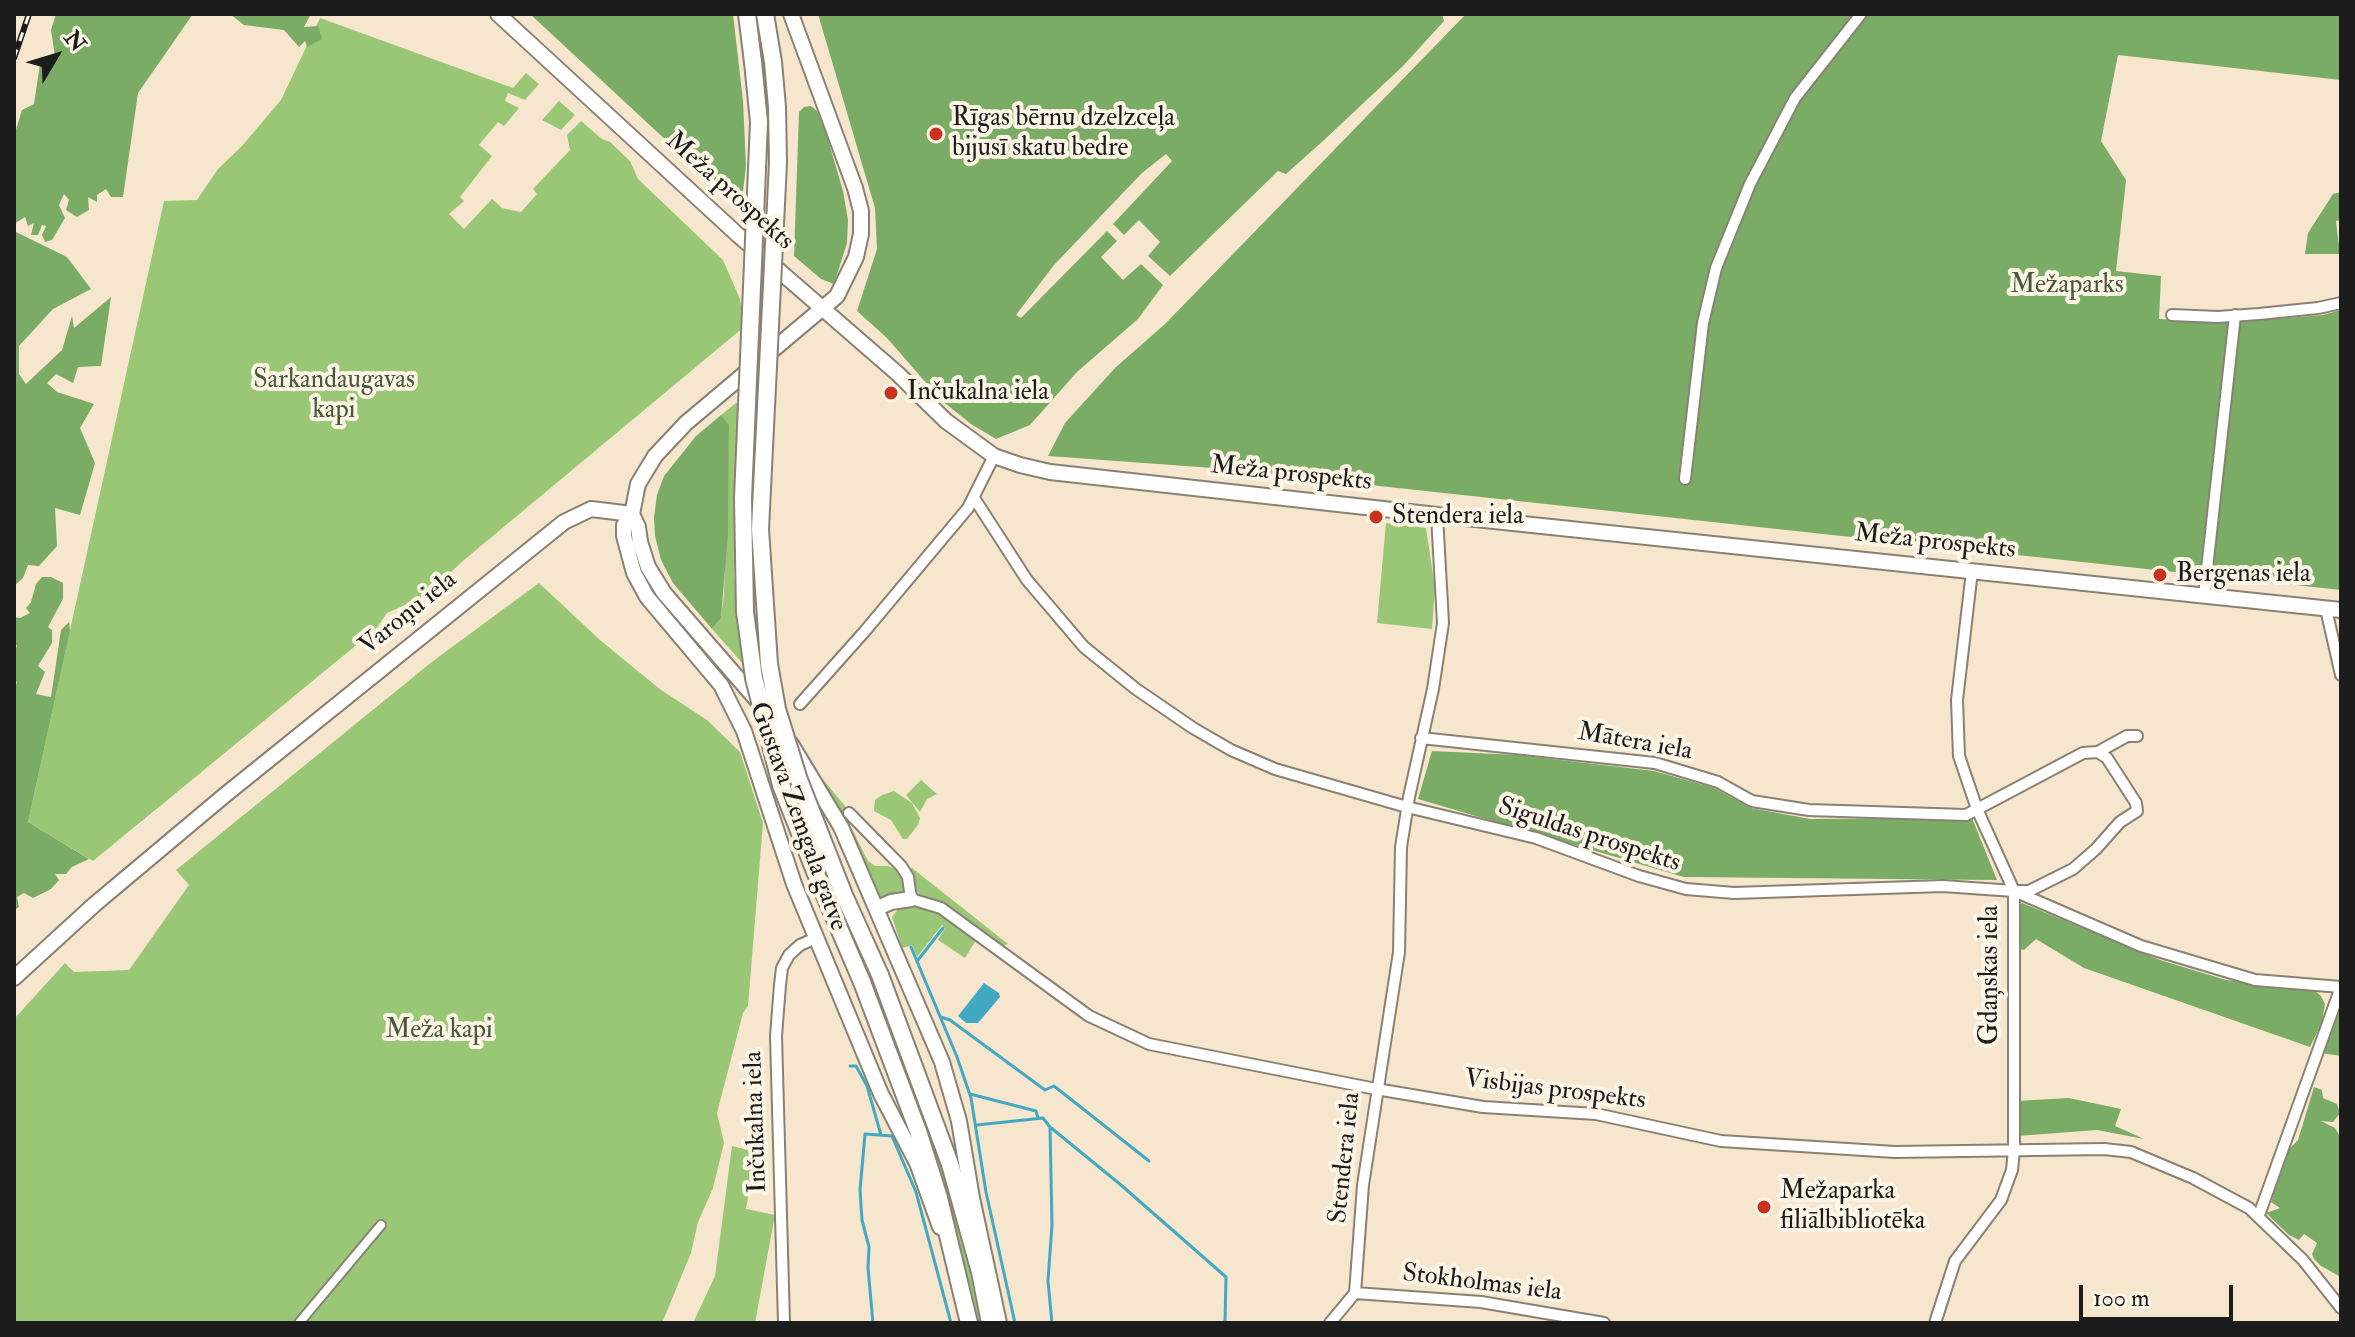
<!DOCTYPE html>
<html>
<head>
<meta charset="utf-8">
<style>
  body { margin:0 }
  #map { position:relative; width:2355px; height:1337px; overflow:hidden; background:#f6e6cd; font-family:"IM FELL Double Pica",serif }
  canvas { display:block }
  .frame { position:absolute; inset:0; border:16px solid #1c1c1c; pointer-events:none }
  .north { position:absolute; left:16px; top:16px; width:80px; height:80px; -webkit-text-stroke:6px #fcf5e5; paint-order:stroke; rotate:52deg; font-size:22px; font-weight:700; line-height:32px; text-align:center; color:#1c1c1c }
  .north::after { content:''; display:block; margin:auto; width:28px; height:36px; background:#1c1c1c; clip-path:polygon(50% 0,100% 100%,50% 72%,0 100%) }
  .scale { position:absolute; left:2079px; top:1285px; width:154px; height:36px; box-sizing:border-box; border:4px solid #1c1c1c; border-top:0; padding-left:10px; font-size:24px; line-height:28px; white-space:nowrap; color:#1c1c1c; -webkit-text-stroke:6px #fcf5e5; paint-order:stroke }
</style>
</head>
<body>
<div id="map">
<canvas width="2355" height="1337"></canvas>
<div class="frame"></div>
<div class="north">N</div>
<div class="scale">100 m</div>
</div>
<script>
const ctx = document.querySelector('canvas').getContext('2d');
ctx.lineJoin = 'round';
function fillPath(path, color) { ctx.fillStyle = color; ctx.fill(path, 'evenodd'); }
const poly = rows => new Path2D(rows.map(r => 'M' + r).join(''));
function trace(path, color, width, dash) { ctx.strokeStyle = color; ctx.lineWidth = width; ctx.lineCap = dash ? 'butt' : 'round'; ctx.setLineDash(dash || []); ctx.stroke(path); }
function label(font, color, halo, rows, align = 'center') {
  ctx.font = font + ' "IM FELL Double Pica",serif'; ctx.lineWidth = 8; ctx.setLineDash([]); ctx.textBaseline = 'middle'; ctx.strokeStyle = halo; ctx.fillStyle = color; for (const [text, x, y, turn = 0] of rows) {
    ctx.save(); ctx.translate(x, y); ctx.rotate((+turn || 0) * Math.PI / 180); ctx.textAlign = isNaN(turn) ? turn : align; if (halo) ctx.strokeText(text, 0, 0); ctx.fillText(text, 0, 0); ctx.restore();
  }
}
const green = poly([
  [320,18,513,88,526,73,539,84,525,100,508,93,505,101,519,108,504,126,498,122,479,145,492,156,460,197,464,201,449,214,464,229,492,199,502,208,521,212,537,194,533,189,570,150,567,135,581,121,602,139,610,142,630,161,638,179,723,260,740,299,744,327,464,560,425,596,387,613,376,629,93,861,28,822,164,201,197,200,218,169,242,146,281,100],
  [559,101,575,115,561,130,542,120],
  [736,403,740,403,734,576,744,665,712,629,721,618,724,595,729,426,721,415],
  [1386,523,1426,528,1435,588,1432,629,1377,623],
  [539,583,600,640,661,690,707,720,740,752,763,823,748,1006,743,1013,717,1113,724,1143,713,1188,698,1222,691,1253,662,1323,14,1323,14,1019,65,963,74,972,129,970,189,885,176,870,433,661],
  [821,777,845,806,846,817,868,861,875,866,888,866,901,872,905,889,898,896,883,898,878,894],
  [921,780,937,794,927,799,920,812,906,795],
  [894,791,912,803,920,818,918,825,907,839,903,839,891,820,874,811,875,800,882,795],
  [908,868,912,868,1008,944,1002,946,966,921,921,897,915,889],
  [917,905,943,916,976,940,965,958,938,940,945,928,942,925,917,957,912,945,902,948,892,917,900,907],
  [877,987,920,1095,956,1206,984,1323,977,1323,942,1181,873,988],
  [732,1146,756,1152,746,1209,775,1215,755,1323,693,1323,715,1276]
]);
const forest = poly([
  [56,14,193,14,138,93,123,197,111,197,106,189,97,195,97,202,88,197,89,210,77,217,66,210,69,200,64,194,59,205,65,218,52,240,45,242,42,235,46,226,42,225,38,235,31,235,34,223,28,226,25,217,14,224,14,136,22,110,34,104,41,57,55,56,51,30],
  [230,14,311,14,304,27,318,26,322,39,307,47,305,41,299,47,284,30,244,25],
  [530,14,733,14,743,101,746,166,743,191,732,198,724,194],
  [818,14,1442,14,1444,21,1403,66,1323,141,1286,174,1278,171,1170,276,1148,256,1160,242,1139,220,1124,235,1113,224,1172,161,1166,154,1142,173,1054,265,1016,315,1021,318,1107,231,1117,241,1101,257,1123,280,1141,264,1163,285,1138,319,1077,372,1030,425,996,439,971,424,941,400,887,338,857,311,877,249,875,208],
  [1466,14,2341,14,2341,80,2118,55,2101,141,2126,180,2116,271,2161,276,2159,319,2228,323,2323,315,2341,310,2341,590,1213,468,1048,456,1065,423,1115,368,1165,324],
  [811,106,817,111,825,129,843,191,848,220,847,243,834,284,821,279,794,256,799,112,804,107],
  [2341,192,2341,220,2336,221,2340,254,2305,254,2308,233,2333,194],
  [14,231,67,257,91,289,53,309,19,346,19,374,26,384,62,350,72,316,74,328,111,297,101,366,78,367,73,383,56,374,47,383,57,392,94,404,80,428,95,463,80,515,55,508,57,546,39,566,28,565,23,578,14,586],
  [721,415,729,425,728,533,721,618,712,629,673,583,661,560,655,536,654,517,657,495,664,476,696,436],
  [42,577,51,577,63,583,63,599,48,627,52,630,52,643,38,666,45,672,36,694,51,697,61,630,69,622,70,631,28,822,89,859,72,867,66,874,55,874,59,880,51,889,33,898,24,893,17,897,19,907,14,910,14,690,17,682,14,681,14,657,17,645,14,645,14,617,20,618,30,613,26,608,31,602,36,584],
  [1432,751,1517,755,1654,771,1714,788,1751,808,1810,819,1972,818,1997,880,1684,877,1418,799],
  [2022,903,2160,960,2226,980,2315,991,2321,996,2325,1004,2322,1022,2310,1047,2084,968,2036,939,2024,950,2016,948,2017,908],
  [2341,1010,2341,1056,2321,1053,2336,1014],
  [2314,1087,2322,1090,2323,1098,2337,1104,2340,1113,2333,1122,2321,1121,2335,1128,2341,1138,2339,1276,2321,1266,2314,1259,2312,1254,2317,1243,2304,1234,2299,1240,2289,1235,2266,1213,2280,1208,2271,1202,2289,1149,2298,1140],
  [2069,1098,2121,1109,2115,1126,2144,1139,2097,1130,2017,1136,2017,1101]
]);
const water = poly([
  [984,983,999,993,1000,997,978,1023,966,1023,958,1016]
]);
const stream = poly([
  [911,947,957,1057,971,1098,986,1192,1015,1323],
  [918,960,943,928],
  [941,1017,950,1020,1045,1090,1054,1086,1149,1161],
  [850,1066,856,1066,867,1086,881,1135],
  [970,1094,1036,1111,1038,1118],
  [977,1125,1043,1118,1050,1127,1052,1225,1048,1281,1052,1323],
  [1050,1127,1121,1185,1226,1277,1225,1323],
  [873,1323,868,1268,869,1247,862,1220,860,1190,865,1134,892,1136,916,1192,951,1323]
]);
const pedestrian = poly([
  [299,1323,381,1225]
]);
const minor = poly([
  [2172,315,2218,317,2259,314,2318,308,2341,303],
  [1685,479,1703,323,1716,268,1750,184,1795,98,1861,14],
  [974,498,1027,580,1084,647,1136,689,1193,728,1231,750,1275,769,1407,807,1536,838,1639,876,1686,889,1734,893,1943,886,2014,891,2141,946,2255,980,2341,987],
  [2204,596,2235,315],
  [2326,609,2341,675],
  [800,704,865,631,968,508,994,456],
  [1421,738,1655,763,1718,782,1752,801,1809,810,1966,815,2083,753,2098,752,2107,758,2136,803,2137,811,2120,822,2096,849,2073,869,2029,891,2018,891],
  [2098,752,2127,736,2137,736],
  [849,813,901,866,908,877,911,899,941,908,1089,1016,1149,1044,1376,1089,1483,1107,1596,1114,1721,1141,1895,1152,2104,1149,2131,1152,2193,1178,2249,1208,2303,1260,2341,1308],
  [2259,1215,2341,987],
  [1355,1293,1481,1302,1604,1323],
  [784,1323,776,1036,780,985,782,968,789,955,800,945,816,938],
  [1330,1323,1355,1293,1363,1185,1399,952,1401,847,1409,797,1433,689,1443,623,1437,515],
  [1935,1323,1955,1261,2001,1200,2012,1170,2014,1150,2014,891,1977,809,1959,756,1957,700,1972,571]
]);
const tertiary = poly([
  [498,14,738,235,898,374,946,421,994,456,1020,465,1050,472,1437,515,2341,610],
  [791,14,855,188,861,211,861,234,856,257,837,296,686,423,655,456,638,484,632,514,624,525,624,536,634,573,647,597,721,685,744,731,794,884,881,1094,917,1163,940,1227],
  [632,514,638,527,640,542,648,567,664,593,762,706],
  [791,744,841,827,942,1062,959,1121,972,1198,999,1323],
  [878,908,891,902,911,899],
  [14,978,95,904,225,795,564,522,591,509,632,514]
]);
const primary = poly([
  [747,14,753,62],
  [765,14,773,62],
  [880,975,950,1164,980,1272,990,1323],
  [862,982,918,1131,939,1198,969,1323]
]);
const rail = poly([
  [14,58,29,14]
]);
const primaryBridge = poly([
  [753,62,759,122,743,498,745,612,754,678,781,785,820,884,862,982],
  [773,62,777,107,778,163,760,529,769,664,777,709,799,780,844,895,880,975]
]);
const markers = [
  [936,134,8,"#c8321e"],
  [891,393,8,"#c8321e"],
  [1376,517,8,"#c8321e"],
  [2160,575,8,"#c8321e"],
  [1764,1207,8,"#c8321e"]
];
const poiNames = [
  ["Rīgas bērnu dzelzceļa",952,119],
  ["bijusī skatu bedre",952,149],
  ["Inčukalna iela",907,393],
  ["Stendera iela",1392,517],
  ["Bergenas iela",2176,575],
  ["Mežaparka",1780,1192],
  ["filiālbibliotēka",1780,1222]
];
const streetNames = [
  ["Meža prospekts",729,192,42],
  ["Meža prospekts",1291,475,6],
  ["Meža prospekts",1935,543,6],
  ["Varoņu iela",409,614,-39],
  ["Mātera iela",1635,743,10],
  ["Gustava Zemgala gatve",797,817,70],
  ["Siguldas prospekts",1589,836,18],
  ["Gdaņskas iela",1991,975,-90],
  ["Visbijas prospekts",1555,1091,7],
  ["Inčukalna iela",757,1122,-92],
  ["Stendera iela",1346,1158,-84],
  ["Stokholmas iela",1482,1284,7]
];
const parkNames = [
  ["Mežaparks",2067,286],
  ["Sarkandaugavas",334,381],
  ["kapi",334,411],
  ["Meža kapi",439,1031]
];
fillPath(green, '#99c775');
fillPath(forest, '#7aac66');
fillPath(water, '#43a9c3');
trace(stream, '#43a9c3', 3);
trace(pedestrian, '#898174', 12);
trace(minor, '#898174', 14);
trace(tertiary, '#898174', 18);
trace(primary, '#898174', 20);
trace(pedestrian, '#fff', 8);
trace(minor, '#fff', 10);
trace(tertiary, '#fff', 14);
trace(primary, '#fff', 16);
trace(rail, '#1c1c1c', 6);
trace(rail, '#fcf5e5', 3, [9]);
trace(primaryBridge, '#898174', 20, []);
trace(primaryBridge, '#fff', 16);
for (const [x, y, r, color] of markers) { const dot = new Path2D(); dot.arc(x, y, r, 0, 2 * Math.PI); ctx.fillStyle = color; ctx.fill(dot); trace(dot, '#fcf5e5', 3); }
label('26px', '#1c1c1c', '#fcf5e5', poiNames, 'left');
label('26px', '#1c1c1c', '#fcf5e5', streetNames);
label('26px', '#48583b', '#fcf5e5', parkNames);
</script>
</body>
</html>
